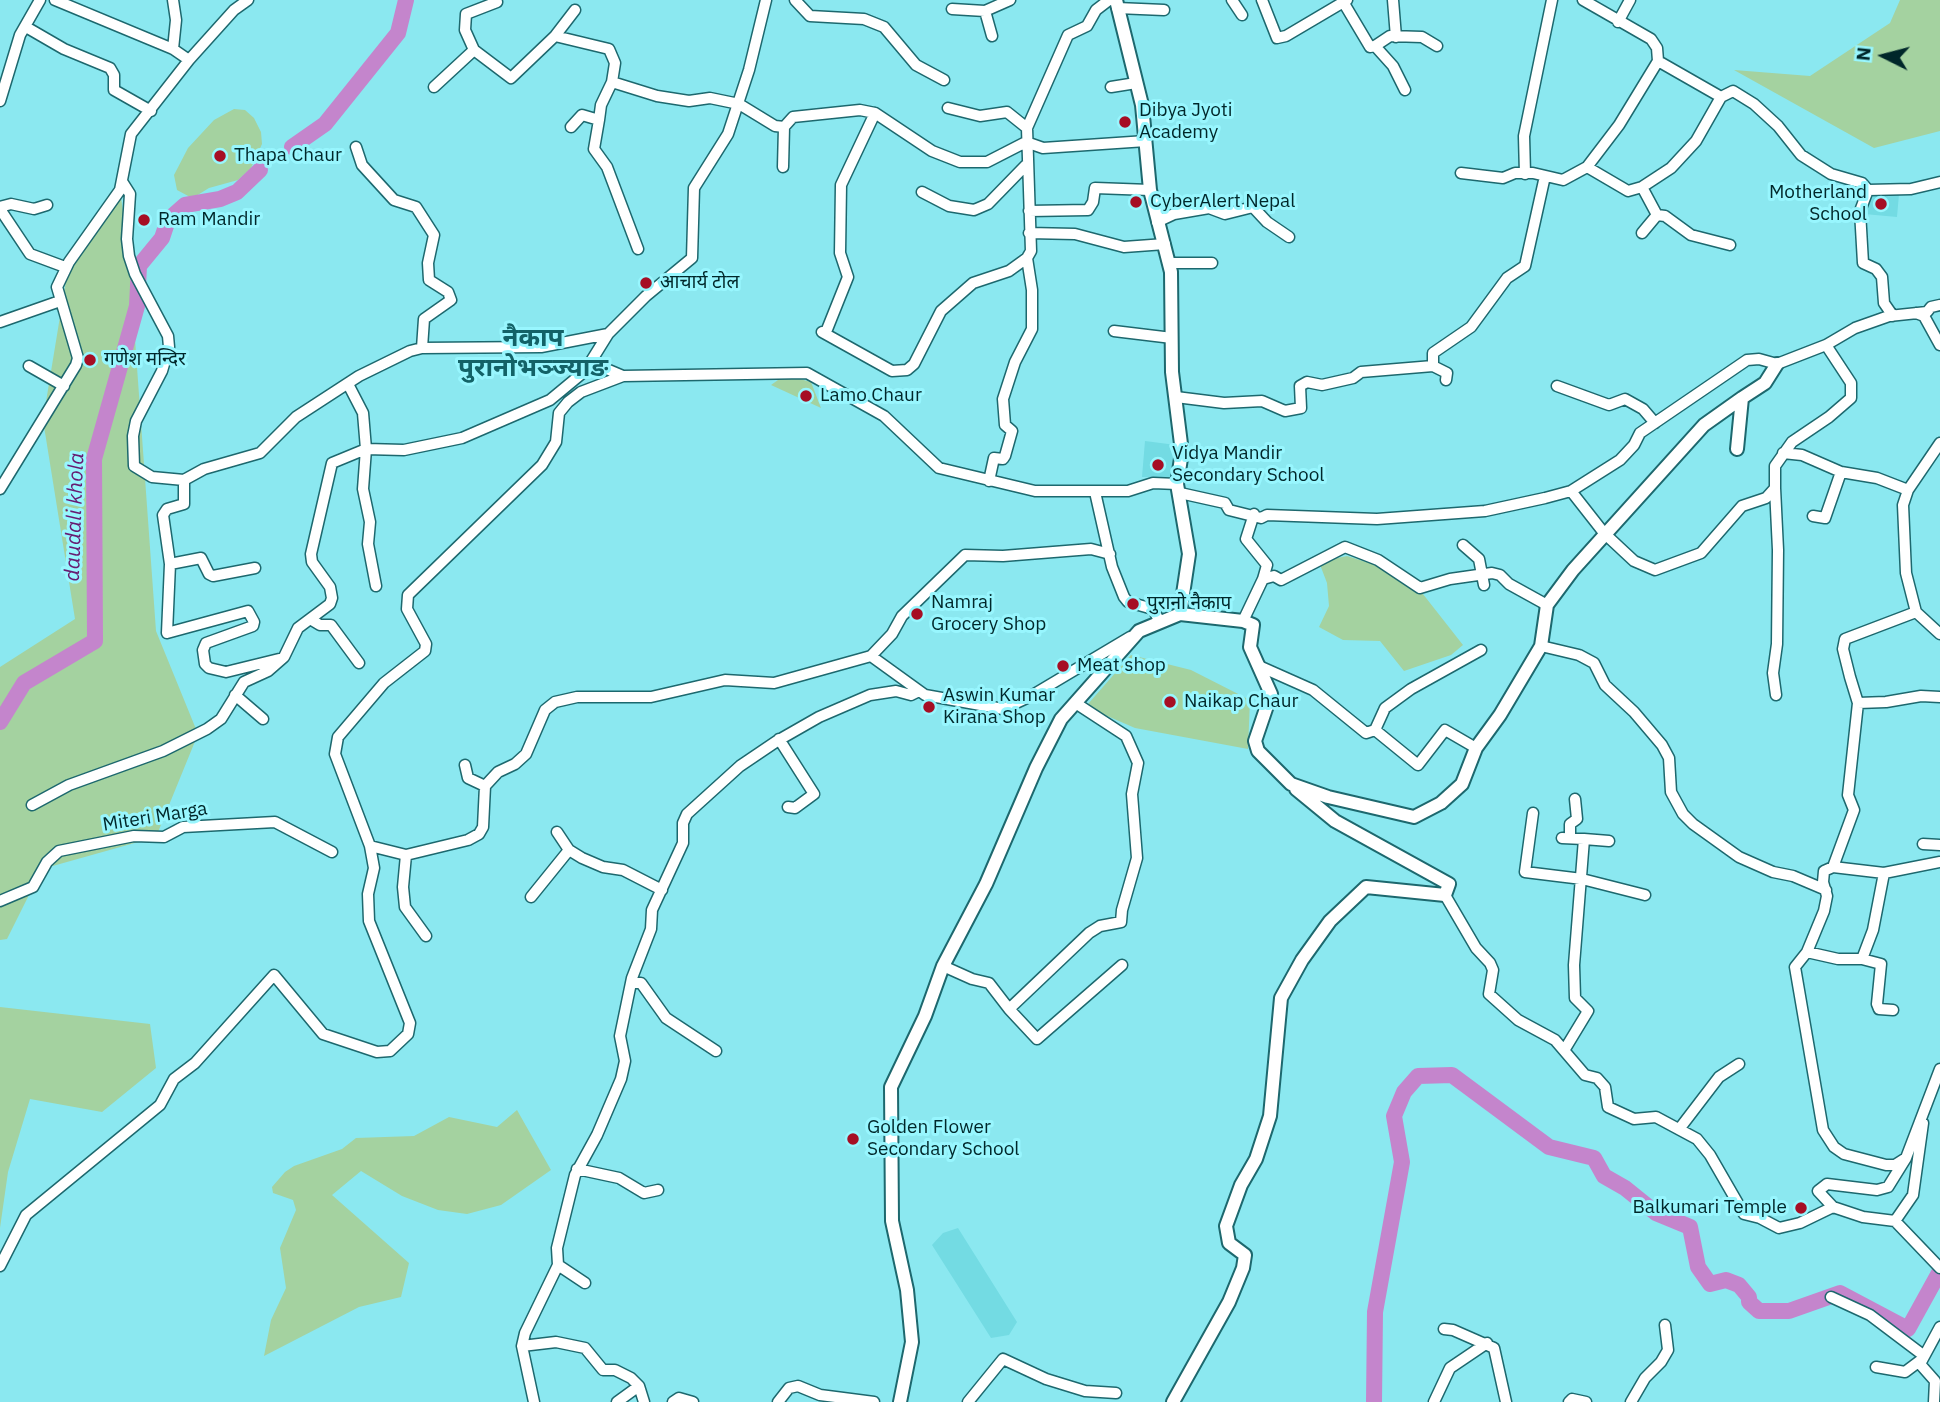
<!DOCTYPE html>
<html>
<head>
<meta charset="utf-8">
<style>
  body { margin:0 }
  #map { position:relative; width:1940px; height:1402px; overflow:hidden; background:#8be8f0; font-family:"IBM Plex Sans",sans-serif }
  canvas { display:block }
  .north { position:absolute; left:1849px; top:21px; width:70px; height:70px; -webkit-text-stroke:5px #98f6fe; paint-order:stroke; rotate:276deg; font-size:19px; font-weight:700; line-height:28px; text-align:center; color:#00272a }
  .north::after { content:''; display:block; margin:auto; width:24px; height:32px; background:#00272a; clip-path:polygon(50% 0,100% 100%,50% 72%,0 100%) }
</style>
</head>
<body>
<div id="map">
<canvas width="1940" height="1402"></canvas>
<div class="north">N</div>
</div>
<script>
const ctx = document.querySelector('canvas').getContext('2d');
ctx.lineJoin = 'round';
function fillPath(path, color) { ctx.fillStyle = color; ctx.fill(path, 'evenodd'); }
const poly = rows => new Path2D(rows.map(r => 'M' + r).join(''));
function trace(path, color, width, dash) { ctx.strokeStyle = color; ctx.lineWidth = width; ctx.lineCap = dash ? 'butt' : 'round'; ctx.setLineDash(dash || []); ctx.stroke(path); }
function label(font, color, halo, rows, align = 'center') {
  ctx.font = font + ' "IBM Plex Sans","Noto Sans Devanagari",sans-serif'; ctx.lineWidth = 6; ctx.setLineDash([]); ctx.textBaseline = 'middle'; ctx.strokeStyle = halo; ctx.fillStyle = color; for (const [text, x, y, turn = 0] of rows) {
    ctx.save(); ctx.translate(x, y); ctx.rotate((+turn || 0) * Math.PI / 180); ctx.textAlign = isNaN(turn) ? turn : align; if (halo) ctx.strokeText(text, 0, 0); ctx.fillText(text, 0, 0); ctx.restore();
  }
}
const built = poly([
  [1866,192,1899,194,1897,217,1864,214],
  [1145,441,1176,445,1172,477,1142,477],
  [958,1228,1017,1322,1009,1335,991,1338,932,1245,943,1233]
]);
const green = poly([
  [1900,0,1940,0,1940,131,1874,148,1734,70,1810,76,1890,23],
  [234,109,245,110,254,118,261,132,262,144,251,168,238,180,209,188,196,196,190,197,177,190,174,175,188,148,214,120],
  [120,190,129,256,156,631,198,734,156,837,42,869,7,939,0,940,0,667,75,619,43,420,69,262],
  [785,375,811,382,821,408,771,385],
  [1347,556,1379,566,1419,589,1463,645,1451,655,1404,671,1380,641,1343,640,1319,627,1329,606,1327,583,1319,562],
  [1131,655,1191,670,1250,700,1248,749,1135,728,1098,712,1088,704],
  [0,1007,150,1024,156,1068,102,1112,30,1099,8,1172,0,1228],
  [517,1110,551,1170,501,1205,467,1214,438,1210,402,1196,361,1171,332,1195,409,1263,401,1297,359,1307,264,1356,271,1320,286,1288,280,1248,296,1210,293,1200,273,1193,272,1187,285,1172,294,1166,342,1149,356,1138,414,1136,449,1117,497,1127]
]);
const river = poly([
  [292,147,325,124,398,33,406,0],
  [0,722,24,683,95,641,94,459,137,306,139,266,162,238,168,220,185,205,220,199,237,192,260,170],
  [1374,1402,1375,1312,1402,1162,1394,1116,1404,1092,1418,1076,1452,1075,1549,1147,1594,1158,1604,1176,1625,1188,1656,1213,1690,1227,1698,1267,1710,1284,1726,1280,1739,1285,1749,1297,1749,1302,1759,1311,1789,1311,1840,1293,1908,1329,1940,1271]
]);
const minor = poly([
  [55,0,173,49,189,60],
  [173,0,176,20,173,49],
  [795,0,810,16,864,19,884,27,916,65,944,80],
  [1232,0,1242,15],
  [1262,0,1277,38,1286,36,1347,0],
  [1342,0,1370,47,1375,46,1393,66,1405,90],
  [1393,0,1396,37],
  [1583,0,1651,39,1657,48,1658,61,1721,97,1696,141,1671,168,1642,187,1657,215,1642,233],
  [1117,8,1164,10],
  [952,9,985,11],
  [575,10,555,36,609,49,615,63,612,82,657,96,689,101,710,98,739,104,775,126,784,127,793,117,860,110,875,113,932,151,960,162,987,162,1026,142,1043,148,1146,141],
  [1618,22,1630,0],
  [26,27,64,49,110,68,114,75,114,90,151,111],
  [992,36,985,11,1010,0],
  [1375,46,1390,36,1422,37,1437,46],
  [474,50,465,30,466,14,497,2],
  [434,87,474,50,511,78,555,36],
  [1111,87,1136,83],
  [1721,97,1733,91,1754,104,1778,126,1801,155,1831,174,1862,183,1868,190,1911,189,1940,182],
  [0,101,20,35,40,0],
  [948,108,980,116,1007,112,1027,128],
  [599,120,594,149,607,167,638,249],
  [571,127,582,115,599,120,601,105,612,82],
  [356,147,362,165,394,200,416,207,434,235,428,263,429,280,448,292,451,300,424,319,422,348],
  [783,167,784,127],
  [1587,167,1619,125,1658,61],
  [1461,173,1503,178,1515,173,1533,173,1563,180,1587,167,1628,191,1642,187],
  [1525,174,1524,136,1552,0],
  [123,183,130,194,127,239,129,256,135,274,168,336,169,347,162,371,136,421,133,436,134,466,152,477,184,480,204,469,260,453,296,417,359,376,410,351,422,348,541,347,608,334],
  [1868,190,1860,211,1863,263,1876,269,1882,277,1884,303,1893,316],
  [922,192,949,206,974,210,988,204,1026,165],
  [0,207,11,204,34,209,47,205],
  [0,209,30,254,65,267],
  [1029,211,1088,210,1093,202,1095,188,1150,190],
  [1657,215,1665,216,1691,235,1730,245],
  [1157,222,1174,214,1209,208,1225,214,1253,207,1267,222,1289,237],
  [1029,233,1075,234,1124,247,1165,244],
  [1169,263,1212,263],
  [1916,313,1924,316,1940,345],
  [0,322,60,301],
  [1114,331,1172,338],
  [822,332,892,371,907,370,914,364,941,311,973,283,1009,271,1027,258,1031,251,1027,128,1068,35,1087,26,1096,10,1109,0],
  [826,332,848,277,840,253,841,185,875,113],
  [590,362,623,376,807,373,884,416,939,468,1035,491,1128,491,1153,483,1177,484],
  [29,366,64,386],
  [1433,366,1433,353,1471,327,1507,278,1525,266,1545,176],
  [348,384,363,413,366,449,363,489,370,522,368,544,376,586],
  [1557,386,1609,405,1625,399,1643,409,1655,423],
  [1176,397,1224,403,1262,401,1285,411,1301,408,1300,386,1307,382,1322,385,1353,378,1361,372,1433,366,1447,373,1446,380],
  [1940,443,1908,490,1903,505,1906,573,1916,612,1940,634],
  [1783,453,1802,455,1841,472,1877,478,1908,490],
  [184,480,184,504,167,509,163,515,170,564,167,633,248,611,254,622,253,626,206,643,203,650,205,664,209,668,226,672,279,659],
  [989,481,994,458,1003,459,1005,456,1012,431,1005,425,1003,399,1015,362,1032,329,1032,290,1027,258],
  [1775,488,1778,550,1777,644,1773,673,1776,695],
  [0,489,76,365,78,358,57,287,69,262,120,190,131,134,189,60,234,10,248,0],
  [1571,491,1604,533,1634,561,1655,570,1701,553,1742,506,1766,498,1775,488,1775,466,1792,442,1829,417,1851,398,1851,383,1826,345],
  [1095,492,1112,567,1124,597,1128,602,1153,609,1160,622],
  [1180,493,1225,503,1229,510,1261,518,1267,515,1377,519,1485,511,1545,498,1571,491,1620,460,1634,445,1640,433,1747,360,1759,359,1777,364,1826,345,1855,328,1889,316,1927,312,1931,307,1940,305],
  [1254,514,1246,539,1267,565,1263,579],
  [1813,516,1825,518,1841,472],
  [1463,545,1479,559,1484,585],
  [170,564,201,558,209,574,213,576,255,568],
  [1916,612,1845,639,1843,649,1850,677,1858,703,1886,702,1921,696,1940,697],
  [310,619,320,625,331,625,359,663],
  [1243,621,1263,579,1274,576,1281,580,1345,547,1378,560,1420,588,1450,579,1492,573,1500,575,1509,584,1547,605],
  [1541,646,1579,655,1594,663,1605,685,1634,712,1662,745,1669,758,1671,792,1683,814,1693,824,1739,857,1773,872,1793,876,1826,890],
  [871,656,892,634,902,616,965,555,1003,556,1091,549,1110,554],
  [1259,666,1313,690,1366,733,1375,730,1385,708,1411,689,1481,650],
  [235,695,263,719],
  [1858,703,1848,795,1854,810,1833,867,1824,871,1823,882,1827,896,1824,911,1807,952,1795,967,1823,1130,1834,1147,1844,1154,1886,1165,1895,1165,1906,1158],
  [1375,730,1418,765,1445,730,1476,748],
  [779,739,814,794,795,808,788,807],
  [465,765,468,778,485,786],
  [32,805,69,785,163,751,207,729,221,719,244,682,268,671,284,657,298,628,330,604,332,598,330,587,312,562,311,554,332,463,366,449,404,450,462,438,550,400,585,371,608,334,646,296,692,258,694,188,728,134,749,70,766,0],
  [1533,813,1525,872,1582,879,1645,895],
  [557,832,569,850,582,858,603,867,623,870,662,890],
  [1562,838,1584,839],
  [1570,838,1570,824,1577,819,1575,799],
  [1923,844,1940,845],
  [370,846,406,855,468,840,479,834,483,827,485,786,498,772,515,764,526,754,545,710,555,702,577,697,651,697,725,680,774,683,871,656,925,695,1003,709,1031,696,1130,637],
  [406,855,403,887,405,907,426,936],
  [1833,867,1884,873,1873,930,1862,959,1881,964,1877,1004,1879,1009,1893,1010],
  [1884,873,1940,862],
  [1445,895,1476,948,1490,963,1493,970,1489,994,1518,1020,1555,1040,1585,1075,1597,1078,1605,1087,1608,1107,1634,1119,1656,1117,1697,1139,1710,1155,1744,1214,1760,1218,1779,1228,1800,1223,1833,1207],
  [531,897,569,850],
  [0,901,33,887,47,862,59,851,134,836,164,837,183,827,275,822,332,852],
  [1807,952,1838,959,1862,959],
  [943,966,972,979,989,983,1009,1009,1089,933,1100,926,1121,922,1122,910,1137,858,1132,794,1138,763,1126,736,1077,704],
  [631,983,641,983,666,1018,716,1051],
  [1009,1009,1037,1039,1122,965],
  [1565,1049,1588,1011,1575,998,1574,965,1584,839,1609,841],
  [1940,1069,1906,1158,1888,1187,1877,1190,1827,1184,1818,1191,1833,1207,1863,1217,1895,1221,1940,1268],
  [1680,1128,1719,1077,1739,1064],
  [577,1169,619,1178,644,1193,658,1190],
  [1895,1221,1913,1195,1923,1123],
  [558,1265,585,1283],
  [0,1266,26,1215,160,1105,174,1079,195,1063,274,975,323,1034,377,1052,390,1051,408,1034,410,1023,369,921,368,894,374,868,370,846,335,754,338,737,384,683,425,651,426,644,407,609,408,595,542,465,556,442,559,413,568,402,581,392,623,376],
  [1831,1297,1870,1315,1923,1355],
  [1444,1329,1453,1330,1494,1348,1506,1402],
  [522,1346,556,1342,585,1348,603,1370,615,1370,631,1378,639,1386,644,1402],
  [1876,1367,1905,1372,1921,1360],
  [534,1402,522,1346,525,1333,558,1265,557,1248,575,1175,597,1135,621,1079,625,1061,620,1036,632,978,651,929,652,910,683,843,683,823,687,814,740,766,777,741,819,717,870,695,896,691,911,695,919,691],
  [617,1402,639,1386],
  [673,1402,679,1398,693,1402],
  [778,1402,789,1388,798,1386,820,1395,874,1402],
  [968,1402,1003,1359,1046,1379,1085,1391,1116,1393],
  [1434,1402,1450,1368,1487,1343],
  [1569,1402,1572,1399,1586,1402],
  [1631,1402,1645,1378,1661,1362,1668,1350,1665,1325],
  [1934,1402,1935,1381,1920,1364,1940,1327]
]);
const tertiary = poly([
  [1737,449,1742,398,1765,383,1777,364],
  [1180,614,1243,621,1253,625,1250,647,1271,694,1255,741,1258,751,1291,784,1328,797,1414,817,1441,803,1462,784,1476,748,1500,715,1541,646,1547,605,1573,570,1704,425,1742,398],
  [900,1402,912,1342,907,1290,892,1221,891,1087,925,1016,943,966,986,884,1036,768,1061,719,1139,631,1180,614,1189,554,1177,484,1182,452,1172,372,1171,272,1150,190,1142,105,1116,0],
  [1173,1402,1229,1302,1243,1268,1245,1255,1229,1243,1226,1226,1241,1185,1256,1159,1270,1116,1281,998,1302,960,1330,921,1366,887,1445,895,1449,884,1335,821,1296,789]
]);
const markers = [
  [1125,122,7,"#a60e24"],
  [220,156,7,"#a60e24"],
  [1136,202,7,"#a60e24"],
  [1881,204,7,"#a60e24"],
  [144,220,7,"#a60e24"],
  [646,283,7,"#a60e24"],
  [90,360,7,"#a60e24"],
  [806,396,7,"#a60e24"],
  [1158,465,7,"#a60e24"],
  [1133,604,7,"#a60e24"],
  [917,614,7,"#a60e24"],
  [1063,666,7,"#a60e24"],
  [1170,702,7,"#a60e24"],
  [929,707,7,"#a60e24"],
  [853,1139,7,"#a60e24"],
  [1801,1208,7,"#a60e24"]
];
const poiNames = [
  ["Dibya Jyoti",1139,111],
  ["Academy",1139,133],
  ["Thapa Chaur",234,156],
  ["Motherland",1867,193,"right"],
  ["School",1867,215,"right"],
  ["CyberAlert Nepal",1150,202],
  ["Ram Mandir",158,220],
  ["आचार्य टोल",660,283],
  ["गणेश मन्दिर",104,360],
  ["Lamo Chaur",820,396],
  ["Vidya Mandir",1172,454],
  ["Secondary School",1172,476],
  ["Namraj",931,603],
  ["Grocery Shop",931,625],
  ["पुरानो नैकाप",1147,604],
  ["Meat shop",1077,666],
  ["Aswin Kumar",943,696],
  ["Kirana Shop",943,718],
  ["Naikap Chaur",1184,702],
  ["Golden Flower",867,1128],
  ["Secondary School",867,1150],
  ["Balkumari Temple",1787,1208,"right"]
];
const streetNames = [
  ["Miteri Marga",155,817,-9]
];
const waterNames = [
  ["daudali khola",75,517,-88]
];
const districtNames = [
  ["नैकाप",533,338],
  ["पुरानोभञ्ज्याङ",533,368]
];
fillPath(built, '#73dbe3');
fillPath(green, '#a4d2a0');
trace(river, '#c485cc', 16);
trace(minor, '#1d686e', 13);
trace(tertiary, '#1d686e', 16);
trace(minor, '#fff', 10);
trace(tertiary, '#fff', 12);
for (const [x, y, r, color] of markers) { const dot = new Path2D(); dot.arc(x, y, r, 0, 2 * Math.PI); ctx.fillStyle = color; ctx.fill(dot); trace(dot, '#98f6fe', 2.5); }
label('19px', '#00272a', '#98f6fe', poiNames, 'left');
label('19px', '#00272a', '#98f6fe', streetNames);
label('italic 21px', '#671b71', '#98f6fe', waterNames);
label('bold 26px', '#136267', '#98f6fe', districtNames);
</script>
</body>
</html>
